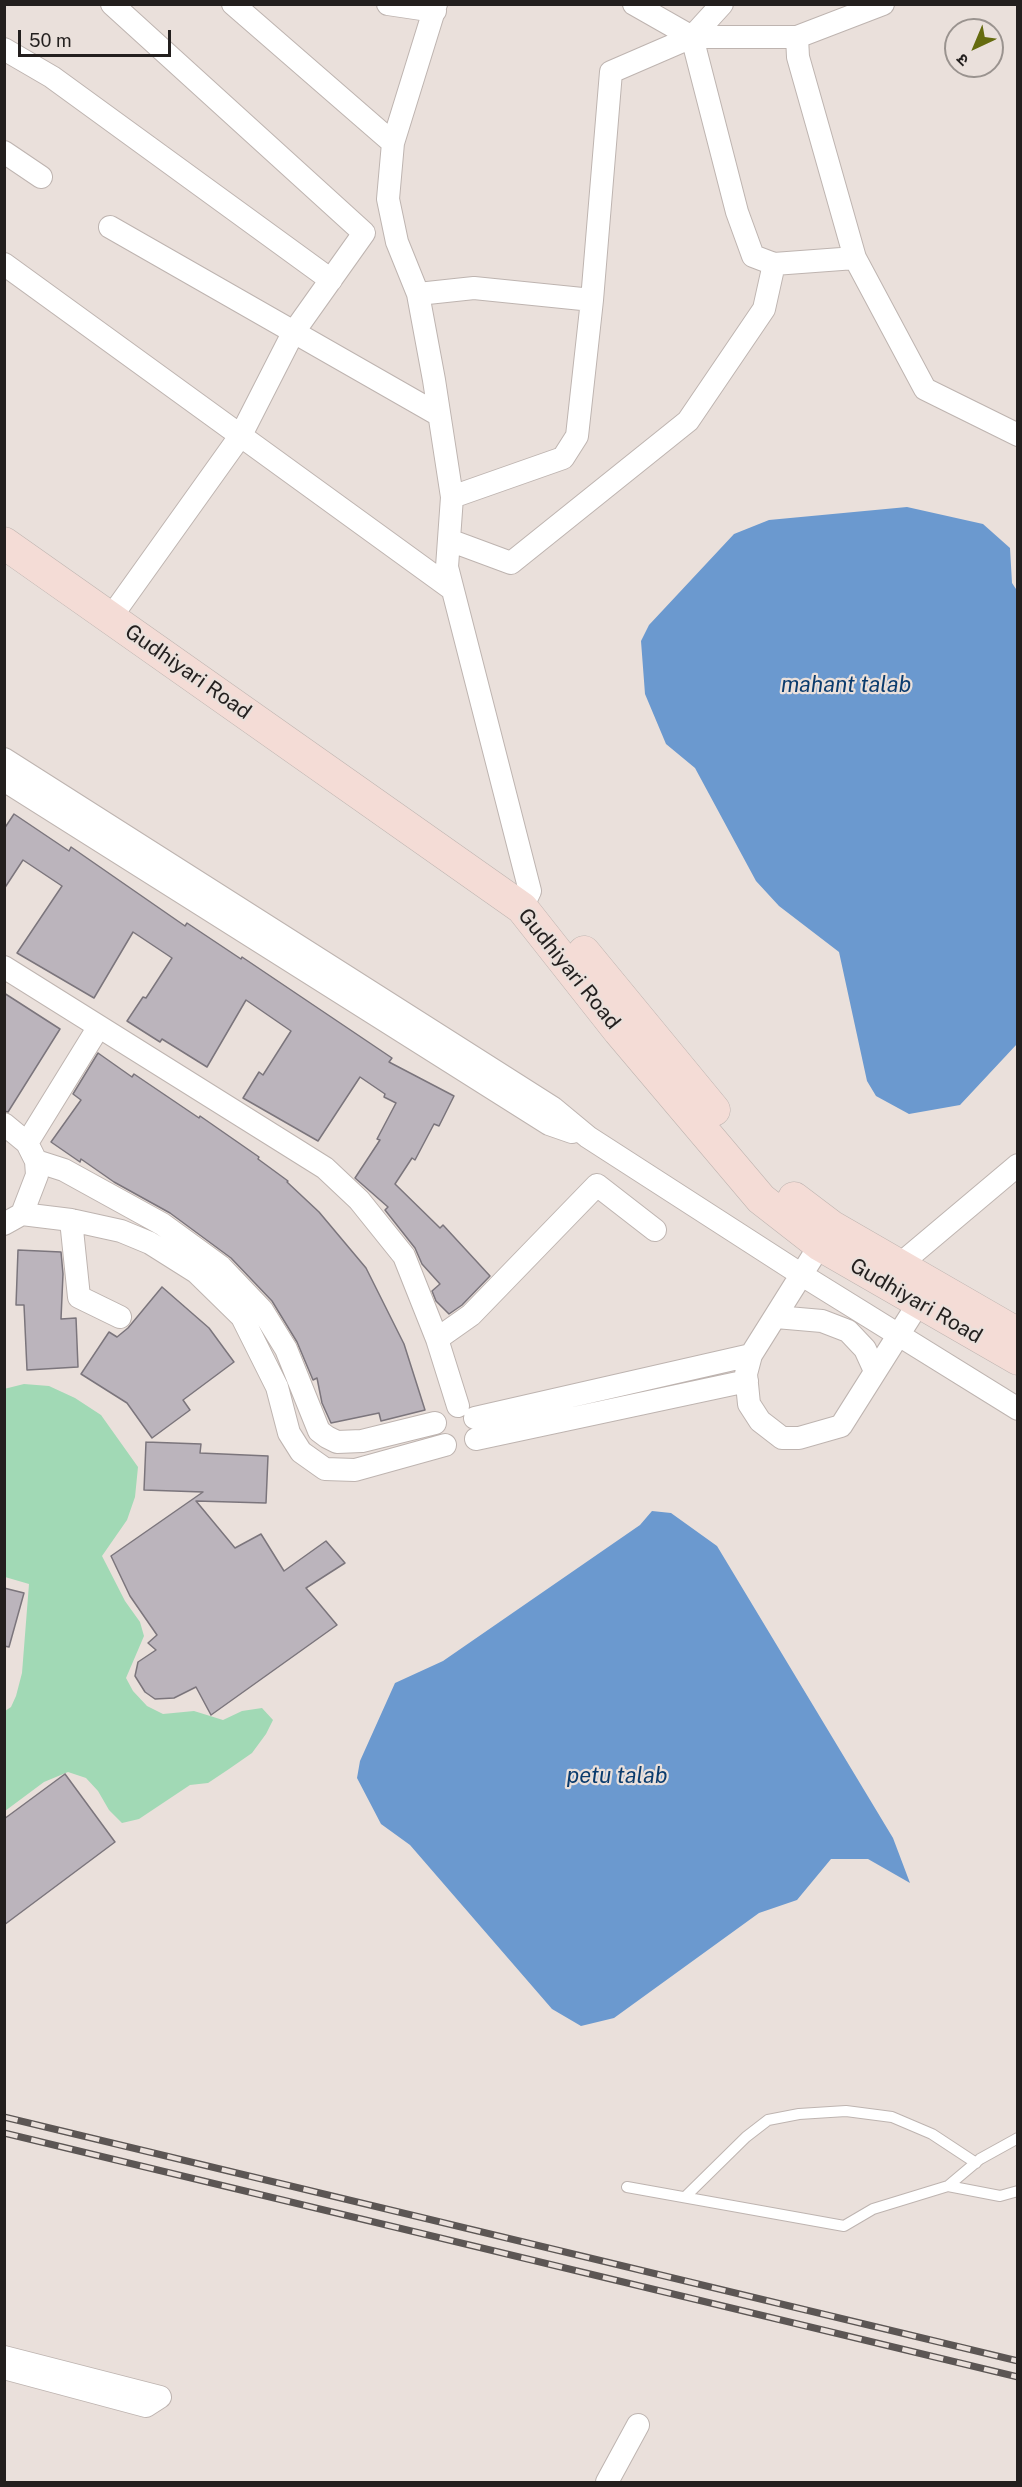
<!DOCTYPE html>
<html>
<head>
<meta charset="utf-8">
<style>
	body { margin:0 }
	#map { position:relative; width:1022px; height:2487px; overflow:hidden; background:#eae0db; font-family:"Public Sans","Noto Sans Devanagari",sans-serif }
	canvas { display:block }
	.frame { position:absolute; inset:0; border:6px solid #231f1e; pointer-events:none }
	.north { position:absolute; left:944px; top:18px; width:60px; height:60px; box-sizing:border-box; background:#eae0db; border:2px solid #9a938f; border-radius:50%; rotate:224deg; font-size:16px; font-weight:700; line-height:24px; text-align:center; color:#231f1e }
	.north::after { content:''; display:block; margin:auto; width:21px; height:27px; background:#656b0f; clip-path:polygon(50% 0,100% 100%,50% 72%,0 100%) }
	.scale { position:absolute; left:18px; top:30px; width:153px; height:27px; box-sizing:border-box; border:3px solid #231f1e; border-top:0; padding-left:8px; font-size:18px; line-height:21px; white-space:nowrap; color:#231f1e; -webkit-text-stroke:4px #eae0db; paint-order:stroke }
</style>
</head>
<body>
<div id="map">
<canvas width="1022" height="2487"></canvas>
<div class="frame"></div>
<div class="north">उ</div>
<div class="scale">50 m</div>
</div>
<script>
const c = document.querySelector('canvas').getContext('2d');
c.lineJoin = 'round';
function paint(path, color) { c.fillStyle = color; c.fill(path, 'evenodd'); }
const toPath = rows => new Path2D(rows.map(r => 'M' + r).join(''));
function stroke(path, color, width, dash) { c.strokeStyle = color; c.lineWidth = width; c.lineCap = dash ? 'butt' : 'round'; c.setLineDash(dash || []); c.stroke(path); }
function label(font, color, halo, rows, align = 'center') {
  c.font = font + ' "Public Sans",sans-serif'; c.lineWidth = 4.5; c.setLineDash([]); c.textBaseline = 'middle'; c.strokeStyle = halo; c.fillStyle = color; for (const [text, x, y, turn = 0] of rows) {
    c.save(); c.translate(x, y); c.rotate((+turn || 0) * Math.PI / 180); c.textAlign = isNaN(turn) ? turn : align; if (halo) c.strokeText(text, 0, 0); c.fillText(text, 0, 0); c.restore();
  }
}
paint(toPath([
	[24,1384,49,1386,75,1398,101,1415,138,1467,135,1497,127,1520,102,1556,125,1601,140,1622,144,1636,126,1678,133,1691,147,1706,163,1714,194,1711,223,1720,242,1711,262,1708,273,1720,266,1734,252,1753,229,1769,208,1783,190,1785,139,1819,122,1823,109,1810,98,1791,86,1778,68,1772,44,1782,5,1811,5,1711,11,1707,16,1696,22,1673,29,1584,5,1577,4,1389]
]), '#a1d9b5');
paint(toPath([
	[907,507,983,524,1010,548,1012,583,1018,592,1017,1044,960,1105,909,1114,876,1096,867,1081,839,952,779,906,756,881,695,768,666,744,645,694,641,641,649,625,734,534,769,520],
	[652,1511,671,1513,717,1546,893,1838,910,1883,868,1859,831,1859,797,1900,759,1913,614,2018,581,2026,552,2009,410,1845,381,1824,357,1778,360,1761,395,1683,443,1661,640,1525]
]), '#6b99cf');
const building = toPath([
	[14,814,69,851,71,847,185,926,187,923,241,959,242,957,392,1058,389,1062,454,1096,439,1126,434,1124,415,1160,412,1158,395,1184,440,1228,443,1225,490,1276,462,1305,449,1314,436,1301,432,1291,440,1284,422,1264,415,1248,385,1210,388,1207,355,1178,380,1140,377,1139,396,1103,384,1097,385,1094,360,1077,318,1141,243,1098,259,1072,263,1075,291,1031,246,1000,207,1067,162,1039,160,1042,127,1021,143,997,146,998,172,958,133,932,94,998,17,953,62,886,23,860,4,889,4,829,14,814],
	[4,993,60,1029,8,1112,4,1111,4,993],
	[98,1053,132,1077,134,1074,199,1118,200,1116,259,1157,258,1159,288,1181,287,1182,319,1212,366,1268,404,1344,425,1410,381,1421,379,1413,331,1423,322,1403,317,1378,313,1380,297,1342,272,1301,231,1258,170,1213,114,1182,81,1159,80,1162,51,1142,81,1100,73,1094,98,1053],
	[18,1250,61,1252,63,1274,61,1319,76,1318,78,1367,27,1370,24,1305,16,1305,18,1250],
	[162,1287,209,1328,234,1362,183,1400,190,1410,152,1438,127,1403,81,1374,109,1332,117,1337,128,1328,162,1287],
	[146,1442,201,1444,200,1453,268,1456,266,1503,196,1501,235,1548,261,1534,284,1571,326,1541,345,1563,306,1588,337,1625,211,1715,196,1687,174,1698,155,1699,145,1692,135,1676,138,1662,156,1650,148,1643,157,1635,130,1596,111,1556,203,1492,144,1490,146,1442],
	[4,1588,24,1593,9,1647,4,1646,4,1588],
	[65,1774,115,1842,4,1925,4,1819,65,1774]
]);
paint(building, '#bbb4bc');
stroke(building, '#7b757c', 1.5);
const lane = toPath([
	[948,2186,1000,2196,1018,2191],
	[627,2187,844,2226,873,2209,948,2186,980,2159,1018,2138],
	[685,2197,746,2137,768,2120,799,2114,846,2111,892,2117,932,2134,976,2163]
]);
const street = toPath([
	[233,4,393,143],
	[388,4,435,11],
	[436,4,393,143,388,199,397,242,418,294,434,380,452,497,447,567,530,891,522,908],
	[634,4,692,37,737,212,753,256,774,264,855,258],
	[692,37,722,4],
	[797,37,798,57,855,258,925,389,1018,435],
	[4,49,52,77,331,280],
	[4,152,41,177],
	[110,227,439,415],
	[4,264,452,589],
	[418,294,474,288,592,300],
	[452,497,563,458,577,436,592,300,611,72,692,37,797,37,883,4],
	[449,540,511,563,688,421,764,309,774,264],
	[111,617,241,435,293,333,364,233,112,4],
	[4,759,553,1108,588,1137,802,1275,1018,1409],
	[4,780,549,1124,572,1132],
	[4,967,325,1168,359,1200,404,1256,437,1339,458,1406],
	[4,1124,27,1143,36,1161,37,1175,22,1214],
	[27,1143,98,1028],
	[36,1161,64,1170,162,1224,221,1267,262,1310,286,1349,319,1431,327,1437,337,1442,362,1441,435,1423],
	[71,1220,79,1297,120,1317],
	[4,1224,22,1214,71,1220,121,1231,150,1243,196,1272,242,1317,277,1387,289,1433,301,1452,325,1469,355,1470,445,1445],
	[820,1245,751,1355,746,1374,749,1404,760,1421,782,1438,799,1438,841,1426,918,1304],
	[898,1266,1018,1165],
	[776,1317,822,1321,848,1331,865,1349,875,1371],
	[437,1339,471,1315,597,1185,655,1230],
	[475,1418,751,1355],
	[476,1439,747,1381],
	[4,2357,160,2397,146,2406,4,2368],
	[607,2482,638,2425]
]);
const secondary = toPath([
	[4,543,522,908,619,1031,761,1199,820,1245,1018,1359],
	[584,952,714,1110],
	[794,1198,831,1226,1018,1334]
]);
stroke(lane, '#beb4b0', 12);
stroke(street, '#beb4b0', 24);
stroke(secondary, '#beb4b0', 33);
stroke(lane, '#fff', 10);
stroke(street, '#fff', 22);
stroke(secondary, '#f4dcd6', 32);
const rail = toPath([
	[4,2117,1018,2361],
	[4,2133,1018,2377]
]);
stroke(rail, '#5c5654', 7);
stroke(rail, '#eae0db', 4.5, [14]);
label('21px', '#231f1e', '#eae0db', [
	["Gudhiyari Road",188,672,35],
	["Gudhiyari Road",569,969,51],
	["Gudhiyari Road",916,1301,30]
]);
label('italic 22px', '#0a3b6d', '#eae0db', [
	["mahant talab",846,685],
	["petu talab",617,1776]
]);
</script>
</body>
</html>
